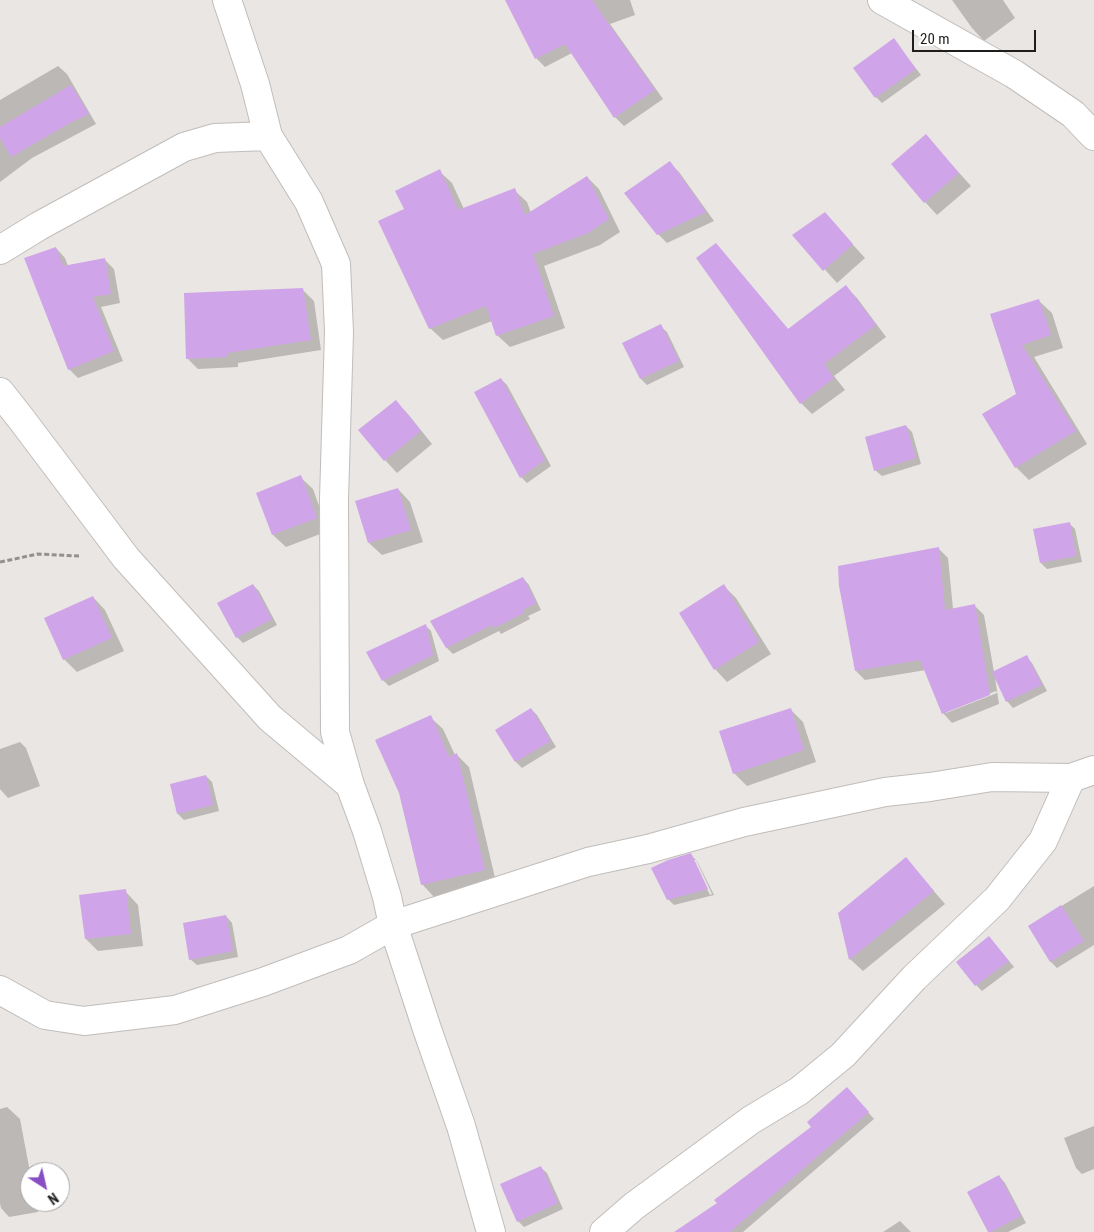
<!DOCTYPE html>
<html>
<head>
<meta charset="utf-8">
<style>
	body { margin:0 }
	#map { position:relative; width:1094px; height:1232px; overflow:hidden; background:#eae6e3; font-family:"Roboto Condensed",sans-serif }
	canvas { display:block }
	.north { position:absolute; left:20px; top:1162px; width:50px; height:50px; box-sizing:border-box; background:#fff; border:1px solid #a5a5a5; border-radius:50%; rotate:145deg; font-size:14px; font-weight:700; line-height:20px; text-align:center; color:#1f1e1d }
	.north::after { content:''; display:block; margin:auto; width:18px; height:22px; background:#884ec4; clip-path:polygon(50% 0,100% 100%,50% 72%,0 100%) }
	.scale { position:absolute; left:912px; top:30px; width:124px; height:22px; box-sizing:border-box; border:2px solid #1f1e1d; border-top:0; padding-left:6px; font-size:15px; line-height:18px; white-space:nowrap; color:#1f1e1d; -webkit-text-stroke:4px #fff; paint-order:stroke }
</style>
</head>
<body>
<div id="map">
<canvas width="1094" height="1232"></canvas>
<div class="north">N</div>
<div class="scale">20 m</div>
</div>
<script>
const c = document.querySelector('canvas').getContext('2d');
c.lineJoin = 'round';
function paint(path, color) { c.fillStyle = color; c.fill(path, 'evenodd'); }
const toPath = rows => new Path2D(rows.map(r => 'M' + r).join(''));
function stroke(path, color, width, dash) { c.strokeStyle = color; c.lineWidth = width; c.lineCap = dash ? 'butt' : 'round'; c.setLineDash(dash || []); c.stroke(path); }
paint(toPath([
	[514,0,630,0,635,15,610,24,663,99,624,126,615,117,572,53,545,67,536,58],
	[952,0,1003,0,1015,18,984,41,972,28],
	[894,40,921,75,882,103,876,97],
	[58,66,67,74,96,124,32,158,0,182,0,100],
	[926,136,971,186,937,215,925,202],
	[670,163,679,172,714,221,667,243,658,234],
	[439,171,452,183,464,209,514,190,527,202,531,213,587,177,599,189,620,232,600,245,544,266,565,328,510,347,497,335,492,321,443,340,430,328,405,210],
	[825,214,865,258,837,283,794,235],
	[715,244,789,330,846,287,857,298,886,337,834,376,845,390,812,414,801,403,697,258],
	[56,248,65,258,68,266,105,260,114,269,120,303,101,307,123,361,78,378,69,369],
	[303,290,314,301,321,350,238,363,238,367,198,369,188,359],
	[1039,301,1052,313,1063,348,1034,357,1087,444,1029,480,1016,467,1017,394,992,315],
	[660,326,667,332,684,367,647,385,641,379,624,343],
	[501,379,507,385,551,466,527,483,521,477],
	[395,401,408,414,432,444,397,473,385,460],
	[906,426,912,432,921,464,882,476,875,470],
	[300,477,313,489,328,531,286,547,273,535,258,494],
	[398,489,410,502,423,542,382,555,369,543],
	[1069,523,1075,529,1082,562,1047,569,1041,563],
	[938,548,948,558,953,609,975,606,984,615,994,672,1026,657,1032,663,1047,691,1013,708,1007,701,995,678,999,704,952,723,943,713,926,670,865,680,856,671],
	[996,691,997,693,946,713,946,711],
	[523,578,529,585,541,610,528,616,530,619,501,634,499,631,453,654,447,648,432,622],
	[253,585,259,591,277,625,243,643,237,637],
	[724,586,736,598,771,654,727,682,715,669],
	[93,597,105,610,124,651,77,672,64,659],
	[425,625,431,631,439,661,389,686,383,680],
	[531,709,537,715,556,747,522,768,516,762,497,730],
	[790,709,803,722,816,762,747,786,734,773],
	[430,717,443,729,455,755,456,754,469,767,496,882,434,897,422,884],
	[20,742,26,748,40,786,8,798,0,789,0,749],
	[206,776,212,782,219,811,184,820,178,814,171,785],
	[691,855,697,861,714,895,674,905,668,899],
	[693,860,696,860,712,894,710,895],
	[906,859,945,904,863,971,850,959,841,921],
	[1094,886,1094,945,1057,968,1051,962,1029,926],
	[126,892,138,905,143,946,98,951,86,939],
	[226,916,232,923,238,957,197,965,190,959],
	[989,937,1014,967,982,991,976,985],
	[853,1095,874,1119,743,1232,676,1232,718,1203],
	[7,1107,20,1119,30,1172,30,1202,36,1202,38,1212,9,1217,1,1208,0,1203,0,1109],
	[1094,1126,1094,1169,1082,1174,1076,1168,1064,1138],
	[540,1167,547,1173,563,1209,524,1227,518,1221],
	[999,1176,1005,1183,1026,1223,1008,1232,989,1232],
	[900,1221,911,1232,883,1232]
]), '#0003');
paint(toPath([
	[505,0,592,0,655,90,614,118,565,44,535,59],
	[894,38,916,69,875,98,853,68],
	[71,85,89,114,70,123,11,157,0,138,0,127],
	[926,134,959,173,924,203,891,164],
	[670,161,706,212,657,235,624,193],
	[440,169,458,210,515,188,525,215,587,176,609,219,588,233,533,254,554,316,496,336,486,306,429,329,378,221,404,209,395,191],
	[825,212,853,244,823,271,792,235],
	[716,243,788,329,846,285,876,325,824,364,834,378,800,404,696,258],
	[56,247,63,266,105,258,111,294,93,297,114,351,68,370,24,258],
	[303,288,311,340,227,353,228,357,186,359,184,293],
	[1039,299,1051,335,1022,345,1076,431,1015,468,982,414,1016,394,990,314],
	[661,324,679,361,640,379,622,343],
	[501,378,545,460,520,478,474,392],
	[396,400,421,431,384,461,358,430],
	[906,425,916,458,874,471,865,437],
	[301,475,317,518,272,535,256,493],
	[398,488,411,530,368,543,355,501],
	[1070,522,1076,556,1040,563,1033,529],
	[939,547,945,610,975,604,990,695,942,714,920,660,855,671,839,586,838,566],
	[523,577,536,603,523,610,524,613,494,628,492,625,446,648,430,621],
	[253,584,272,619,236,638,217,603],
	[724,584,759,642,714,670,679,613],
	[93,596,112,638,63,660,44,618],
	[426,624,433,655,382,681,366,652],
	[1027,655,1042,685,1006,702,992,672],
	[531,708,551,741,515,762,495,730],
	[791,708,804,750,733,774,719,731],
	[431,715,449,757,457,753,485,870,421,885,399,793,375,740],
	[206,775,213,805,177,814,170,784],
	[691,853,708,889,667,900,651,868,668,860],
	[906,857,934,891,849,960,838,913],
	[126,889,131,934,85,939,79,895],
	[1061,905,1084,941,1050,962,1028,926],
	[226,915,233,951,189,960,183,923],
	[989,936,1009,961,975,986,956,962],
	[847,1087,869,1112,730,1232,674,1232,717,1203,714,1200,811,1127,807,1122],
	[541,1166,558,1203,517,1222,500,1184],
	[999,1175,1021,1216,991,1232,988,1232,967,1192]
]), '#d0a4e9');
const street = toPath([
	[227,0,255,84,268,136,309,202,336,264,339,332,334,499,335,732,350,785,367,831,387,897,393,925,427,1029,461,1126,491,1232],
	[882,0,1014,74,1073,114,1094,136],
	[0,250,39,226,184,147,215,138,268,136],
	[0,392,22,420,126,558,270,718,350,785],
	[0,990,45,1015,84,1021,175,1010,263,982,349,950,393,925,588,862,648,849,744,822,885,792,930,787,992,777,1071,778,1094,770],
	[604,1232,634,1206,751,1120,799,1091,843,1055,914,978,997,899,1043,841,1071,778]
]);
stroke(street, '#c0bdba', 30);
stroke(toPath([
	[0,562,38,554,79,556]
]), '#93908e', 3, [5, 2.5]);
stroke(street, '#fff', 28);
</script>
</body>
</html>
